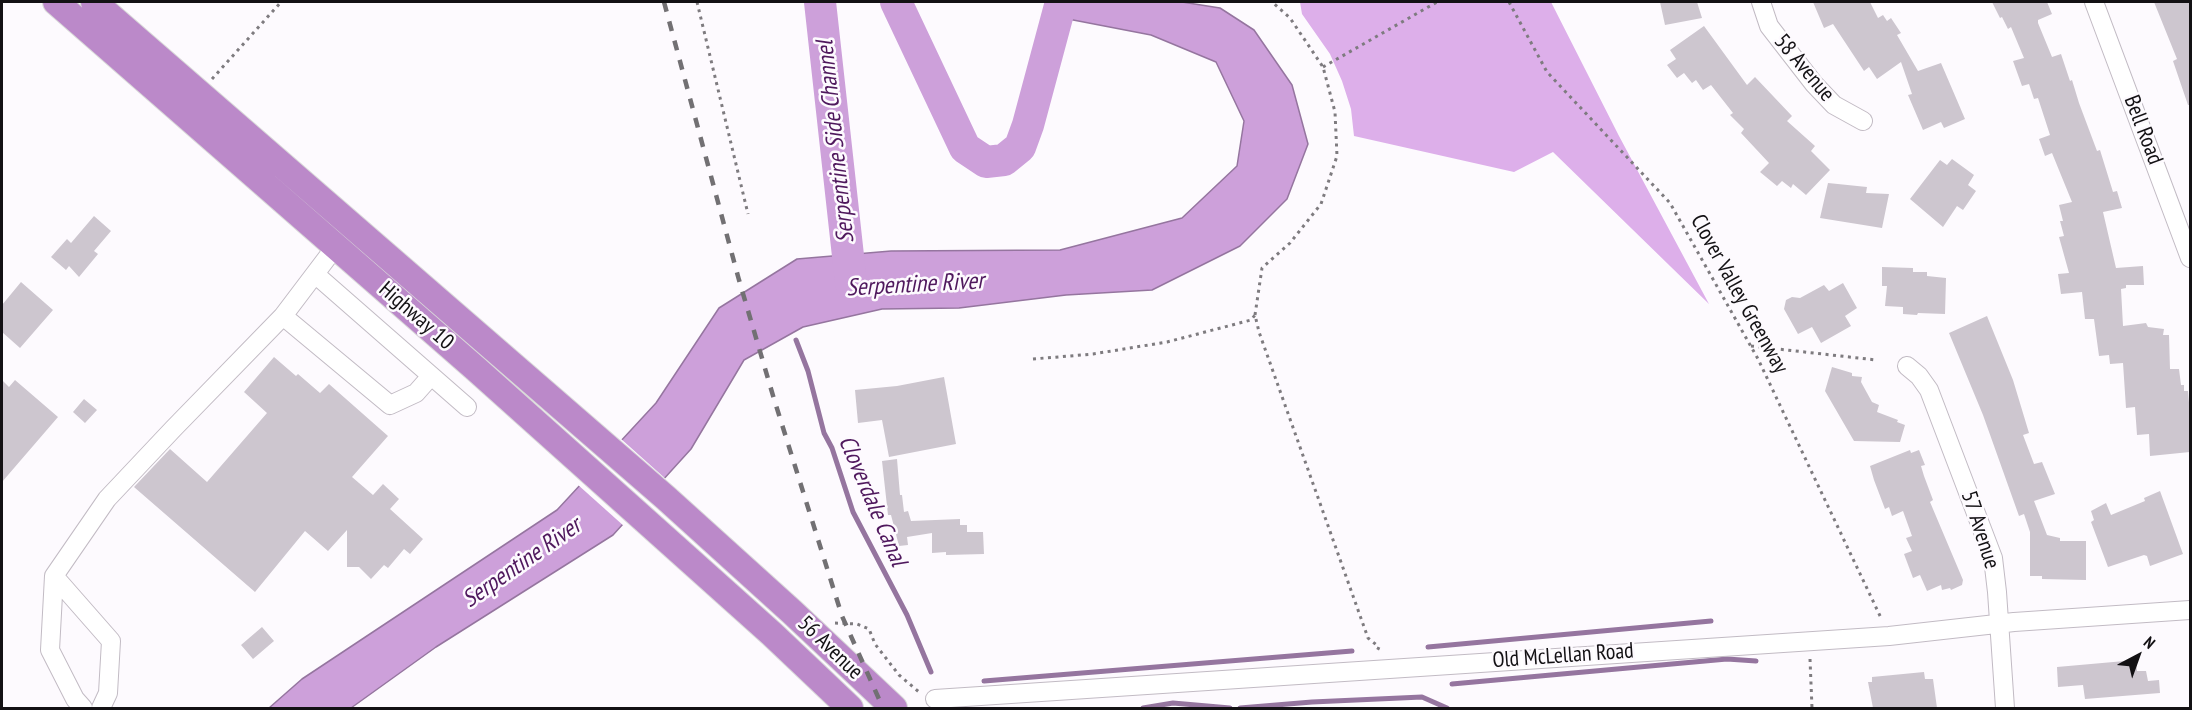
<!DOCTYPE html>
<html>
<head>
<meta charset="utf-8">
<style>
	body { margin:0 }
	#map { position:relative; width:2192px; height:710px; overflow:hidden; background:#fdfafe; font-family:"PT Sans Narrow",sans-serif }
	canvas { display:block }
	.frame { position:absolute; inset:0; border:3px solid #131114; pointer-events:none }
	.north { position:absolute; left:2108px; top:626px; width:60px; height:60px; -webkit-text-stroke:4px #fdfafe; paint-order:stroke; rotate:41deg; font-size:16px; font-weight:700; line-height:24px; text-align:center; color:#131114 }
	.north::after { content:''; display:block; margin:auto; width:21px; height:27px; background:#131114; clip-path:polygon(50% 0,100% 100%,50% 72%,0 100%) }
</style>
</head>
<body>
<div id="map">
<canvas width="2192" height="710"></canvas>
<div class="frame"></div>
<div class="north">N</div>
</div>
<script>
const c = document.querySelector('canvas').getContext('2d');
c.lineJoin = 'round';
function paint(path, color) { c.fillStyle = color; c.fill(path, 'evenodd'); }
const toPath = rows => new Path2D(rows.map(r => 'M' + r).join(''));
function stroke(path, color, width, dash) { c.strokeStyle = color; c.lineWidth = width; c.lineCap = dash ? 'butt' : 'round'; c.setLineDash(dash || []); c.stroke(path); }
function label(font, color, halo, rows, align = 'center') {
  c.font = font + ' "PT Sans Narrow",sans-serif'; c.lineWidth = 5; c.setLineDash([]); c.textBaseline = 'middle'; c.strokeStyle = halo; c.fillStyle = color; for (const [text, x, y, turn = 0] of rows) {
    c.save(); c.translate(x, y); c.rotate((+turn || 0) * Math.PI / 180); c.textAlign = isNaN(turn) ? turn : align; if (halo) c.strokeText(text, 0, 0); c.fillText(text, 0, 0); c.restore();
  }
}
paint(toPath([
	[1300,2,1551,2,1619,136,1709,304,1553,152,1514,172,1354,136,1351,109,1342,81,1330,54,1302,14]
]), '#ddafea');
const water = toPath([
	[1044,2,1182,2,1220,8,1254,30,1292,85,1308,144,1287,199,1240,246,1152,290,1066,295,959,308,882,309,803,327,744,360,691,449,613,535,436,647,351,708,269,708,302,679,557,510,656,403,719,308,797,259,891,251,1060,250,1182,218,1237,166,1244,121,1216,62,1151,35,1068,19,1044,2]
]);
paint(water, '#cda0da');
stroke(water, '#95759f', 1.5);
paint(toPath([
	[620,438,667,480,625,527,577,484]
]), '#fdfafe');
stroke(toPath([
	[796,340,808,371,824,433,832,448,853,512,907,615,931,672],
	[1428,647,1711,621],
	[984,681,1352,651],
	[1452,684,1727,659,1756,661],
	[1143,708,1173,703,1230,708],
	[1240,708,1312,702,1422,697,1447,708]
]), '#95759f', 5);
stroke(toPath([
	[820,2,851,283],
	[896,2,965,148,986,162,1004,160,1020,147,1028,125,1061,2]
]), '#cda0da', 32);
paint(toPath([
	[1660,2,1697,2,1702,18,1665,25],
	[1813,2,1870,2,1878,18,1883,15,1887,21,1891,18,1901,33,1897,35,1918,71,1941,63,1965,119,1944,128,1941,122,1923,130,1908,95,1912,94,1901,62,1877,79,1869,67,1864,71,1833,24,1824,28],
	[1992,2,2047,2,2052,14,2038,20,2038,23,2052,57,2061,54,2070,81,2072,80,2079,103,2097,151,2100,150,2113,192,2117,191,2122,208,2103,212,2116,268,2143,266,2144,285,2126,285,2126,288,2121,289,2123,326,2146,323,2148,327,2164,329,2163,335,2169,335,2170,369,2179,369,2181,385,2184,385,2184,391,2188,391,2190,414,2190,452,2150,456,2149,434,2137,435,2135,407,2126,408,2123,363,2110,364,2109,355,2099,356,2094,319,2085,319,2082,292,2061,294,2058,274,2069,273,2059,237,2064,236,2060,221,2063,221,2059,205,2072,202,2052,153,2045,156,2039,139,2050,135,2038,98,2034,99,2029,84,2022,86,2013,61,2024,58,2011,27,2008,29,2002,17,2000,18],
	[2154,2,2190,2,2190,105,2188,105,2173,61,2177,59],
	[1704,26,1747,85,1755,77,1792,116,1787,121,1815,146,1811,151,1830,170,1806,195,1793,184,1791,188,1782,181,1777,186,1760,172,1769,163,1741,133,1744,129,1730,115,1733,113,1711,85,1703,90,1696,80,1692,83,1684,73,1677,78,1667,65,1676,59,1670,50],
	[1952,159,1974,175,1968,185,1976,191,1963,210,1957,206,1943,227,1910,199,1940,160,1947,165],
	[1828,183,1867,187,1866,193,1889,194,1882,228,1820,218],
	[94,216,111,231,94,251,98,254,79,277,69,266,66,270,51,257,67,239,71,243],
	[1882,267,1913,268,1913,272,1927,272,1927,276,1946,278,1945,314,1918,313,1917,315,1903,314,1903,307,1885,306,1887,286,1882,286],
	[21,282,53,310,20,348,2,332,2,305],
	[1843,283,1857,308,1845,316,1851,326,1821,343,1812,327,1798,334,1784,309,1786,300,1792,297,1800,298,1824,285,1829,291],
	[1987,316,2013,380,2029,433,2023,435,2034,464,2042,462,2055,494,2034,501,2047,535,2060,538,2060,541,2086,541,2086,580,2042,579,2042,576,2030,576,2030,532,2024,514,2019,516,1983,415,1949,333],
	[274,357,296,376,298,374,320,393,329,384,388,436,352,477,373,495,383,484,399,499,390,509,423,539,410,554,404,549,388,568,384,565,371,579,359,567,347,567,347,530,328,551,305,531,255,592,134,487,170,449,207,482,267,413,244,392],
	[1832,367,1852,373,1852,376,1862,377,1861,382,1872,402,1879,405,1877,412,1898,420,1897,422,1905,425,1900,442,1854,441,1825,391],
	[944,377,956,444,889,457,882,420,858,423,855,390,897,386],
	[2,380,9,387,15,380,58,417,2,482],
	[84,399,97,410,85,423,73,412],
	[1910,450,1911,453,1919,450,1925,465,1921,466,1924,476,1933,500,1930,502,1963,580,1962,585,1951,590,1950,588,1942,590,1941,585,1927,591,1920,575,1913,578,1904,554,1912,551,1906,538,1912,536,1903,511,1892,516,1889,507,1885,509,1874,480,1870,466],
	[897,459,900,495,902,495,904,512,908,511,911,521,960,519,960,525,967,525,967,532,983,532,984,554,946,555,946,552,932,553,932,533,907,537,908,545,899,546,891,515,888,515,882,461],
	[2160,491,2183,554,2150,566,2147,556,2144,555,2108,567,2091,522,2094,520,2091,511,2106,503,2111,515,2145,501,2144,498],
	[262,627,274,641,253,659,241,645],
	[2136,660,2137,671,2146,671,2148,681,2159,680,2160,693,2085,699,2083,685,2058,687,2057,667],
	[1924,672,1925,679,1933,679,1937,708,1873,708,1868,682,1872,682,1872,677]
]), '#cdc6cf');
const minor = toPath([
	[1761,2,1769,26,1814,84,1834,105,1863,121],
	[2094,2,2190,258],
	[315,274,467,407],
	[283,316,390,405,416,393,431,376],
	[1907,366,1919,376,1929,390,1993,558,1997,592,2005,708],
	[54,576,111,641,108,693,101,708],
	[935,699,1889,636,2014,622,2190,610],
	[83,708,75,699,50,650,54,576,107,499,173,429,283,316,336,246]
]);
const highway = toPath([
	[56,2,476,369,772,634,850,708],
	[94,2,666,498,792,612,894,708]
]);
stroke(minor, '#c2bbc4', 20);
stroke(highway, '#d9d9d9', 28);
stroke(toPath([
	[697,2,748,214],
	[1509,2,1547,72,1670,203,1758,359,1882,620],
	[1323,67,1437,2],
	[212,79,281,2],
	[1255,315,1262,268,1290,243,1321,204,1337,156,1335,112,1323,67,1290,18,1272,2],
	[1751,346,1876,360],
	[1033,359,1093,354,1167,342,1251,320,1255,315,1259,332,1368,638,1379,647,1376,653],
	[835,623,857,624,869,629,875,644,899,675,919,692],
	[1810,659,1812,708]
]), '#7e7b7f', 3, [3, 4.5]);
stroke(minor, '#fff', 18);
stroke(highway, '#bb89c9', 26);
stroke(toPath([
	[664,2,739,280,774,399,842,616,883,708]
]), '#727073', 4.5, [10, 10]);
label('22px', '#131114', '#fdfafe', [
	["58 Avenue",1804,68,50],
	["Bell Road",2143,130,69],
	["Clover Valley Greenway",1739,294,61],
	["Highway 10",416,316,41],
	["57 Avenue",1980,530,72],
	["56 Avenue",830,648,44],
	["Old McLellan Road",1563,656,-4]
]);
label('italic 24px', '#4f185d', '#fdfafe', [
	["Serpentine Side Channel",836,142,-96],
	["Serpentine River",915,285,-3],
	["Cloverdale Canal",872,501,67],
	["Serpentine River",522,563,-35]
]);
</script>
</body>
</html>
